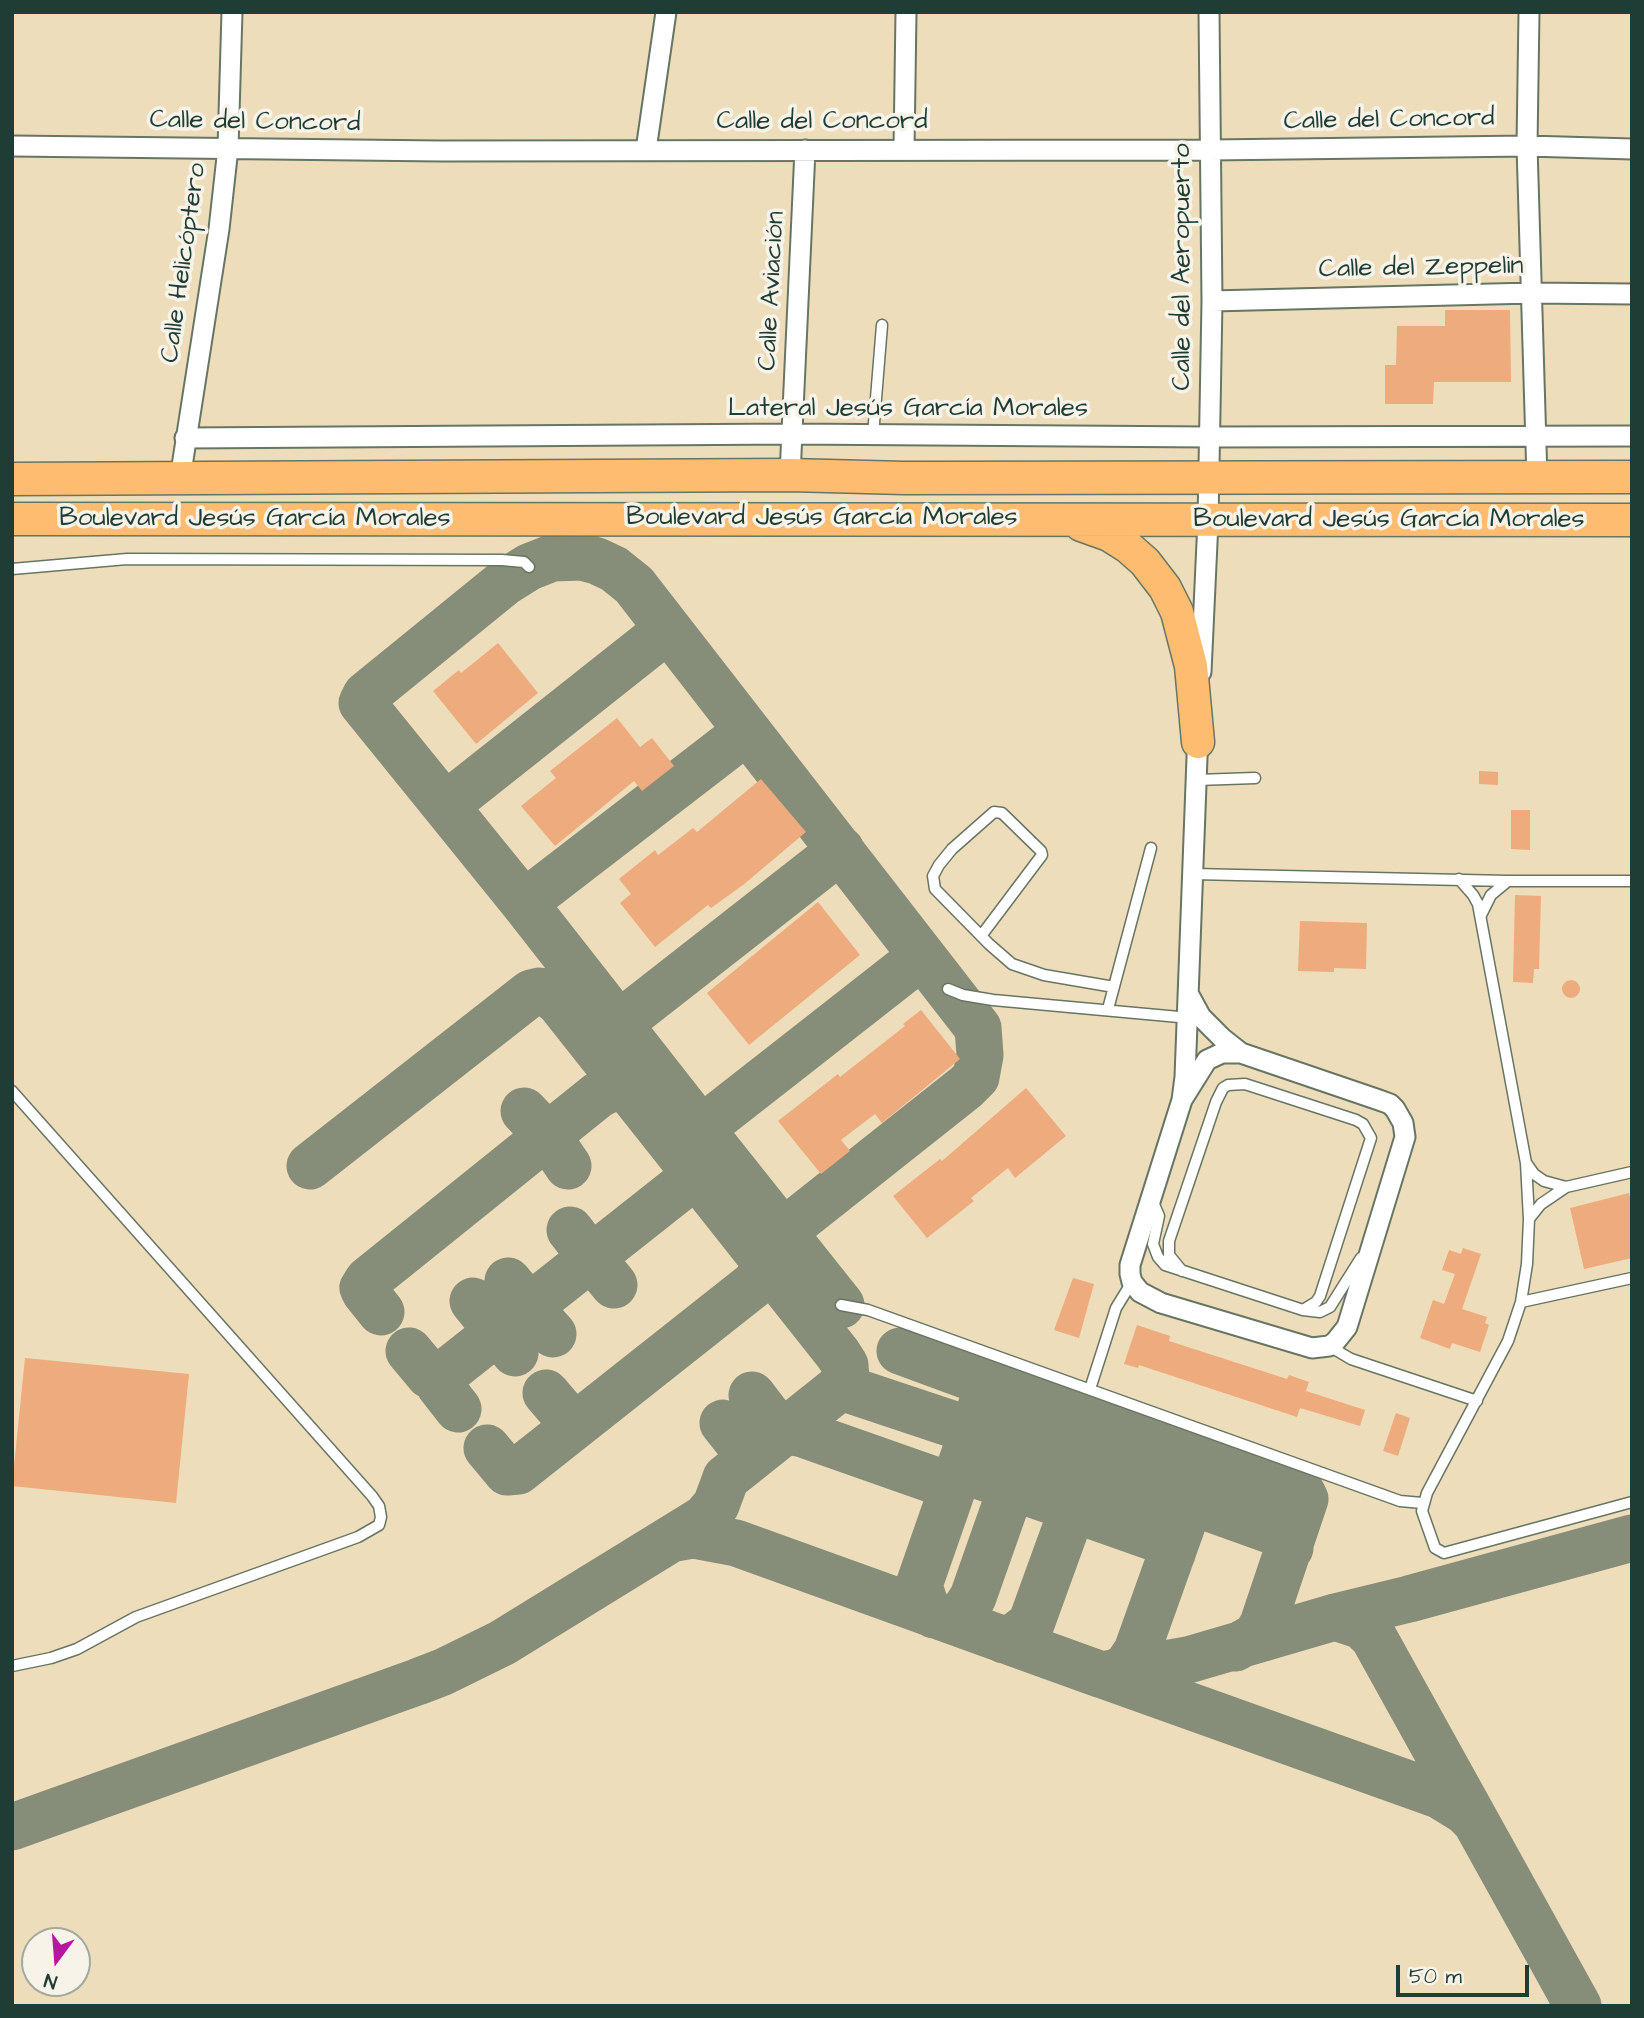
<!DOCTYPE html>
<html>
<head>
<meta charset="utf-8">
<style>
	body { margin:0 }
	#map { position:relative; width:1644px; height:2018px; overflow:hidden; background:#edddbb; font-family:"Architects Daughter",sans-serif }
	canvas { display:block }
	.frame { position:absolute; inset:0; border:14px solid #1f3d34; pointer-events:none }
	.north { position:absolute; left:21px; top:1927px; width:70px; height:70px; box-sizing:border-box; background:#f7f3e8; border:2px solid #a1aaa0; border-radius:50%; rotate:196deg; font-size:19px; font-weight:700; line-height:28px; text-align:center; color:#1f3d34 }
	.north::after { content:''; display:block; margin:auto; width:24px; height:32px; background:#b5179e; clip-path:polygon(50% 0,100% 100%,50% 72%,0 100%) }
	.scale { position:absolute; left:1396px; top:1965px; width:133px; height:32px; box-sizing:border-box; border:4px solid #1f3d34; border-top:0; padding-left:9px; font-size:21px; line-height:24px; white-space:nowrap; color:#1f3d34; -webkit-text-stroke:5px #f7f3e8; paint-order:stroke }
</style>
</head>
<body>
<div id="map">
<canvas width="1644" height="2018"></canvas>
<div class="frame"></div>
<div class="north">N</div>
<div class="scale">50 m</div>
</div>
<script>
const c = document.querySelector('canvas').getContext('2d');
c.lineJoin = 'round';
const toPath = rows => new Path2D(rows.map(r => 'M' + r).join(''));
function stroke(path, color, width, dash) { c.strokeStyle = color; c.lineWidth = width; c.lineCap = dash ? 'butt' : 'round'; c.setLineDash(dash || []); c.stroke(path); }
function paint(path, color) { c.fillStyle = color; c.fill(path, 'evenodd'); }
function label(font, color, halo, rows, align = 'center') {
  c.font = font + ' "Architects Daughter",sans-serif'; c.lineWidth = 7; c.setLineDash([]); c.textBaseline = 'middle'; c.strokeStyle = halo; c.fillStyle = color; for (const [text, x, y, turn = 0] of rows) {
    c.save(); c.translate(x, y); c.rotate((+turn || 0) * Math.PI / 180); c.textAlign = isNaN(turn) ? turn : align; if (halo) c.strokeText(text, 0, 0); c.fillText(text, 0, 0); c.restore();
  }
}
stroke(toPath([
	[446,805,667,630],
	[524,903,746,732],
	[620,1023,841,850],
	[524,1111,543,1131,552,1132,553,1144,568,1166],
	[701,1129,922,956],
	[570,1230,587,1252,585,1262,596,1263,614,1285],
	[783,1232,966,1087,976,1077,980,1055,978,1028,634,585,614,569,597,561,582,557,552,558,529,567,505,582,366,695,362,703,524,903,701,1129,841,1305],
	[508,1281,525,1301,535,1302,533,1312,553,1334],
	[473,1301,493,1326,503,1328,503,1338,515,1353],
	[381,1312,365,1292,363,1288,368,1280,598,1095,613,1087,630,1092],
	[409,1351,429,1375,439,1378],
	[900,1351,984,1382,988,1387,998,1386,1094,1421,1101,1425,1102,1428],
	[841,1387,964,1428,968,1431,970,1438],
	[546,1393,570,1421,581,1421],
	[752,1395,778,1429,777,1437],
	[458,1409,440,1386,439,1378,682,1186,687,1176,686,1163],
	[723,1423,746,1452,746,1462],
	[1102,1428,1118,1428,1194,1455,1200,1459,1204,1465],
	[778,1429,803,1434,948,1485,952,1490],
	[972,1433,982,1429,1082,1464,1085,1468,1085,1475,1093,1469,1102,1470,1183,1499,1188,1509],
	[487,1448,507,1472,518,1471,757,1282,763,1267,761,1257],
	[1204,1465,1212,1463,1302,1493,1305,1499,1263,1624,1256,1636,1235,1648],
	[958,1475,968,1472,1061,1504,1069,1509,1070,1516,1077,1512,1085,1513,1167,1542,1171,1545,1172,1554],
	[1188,1507,1193,1504,1200,1505,1281,1534,1288,1538,1290,1548],
	[671,1539,693,1535,736,1543,1102,1675,1188,1660,1335,1617,1409,1599,1632,1538],
	[934,1615,925,1605,919,1585,988,1387],
	[1335,1617,1362,1626,1374,1638,1578,2006],
	[947,1619,961,1616,973,1597,1004,1509],
	[1004,1640,1014,1637,1031,1624,1102,1428],
	[1114,1674,1127,1666,1137,1651,1182,1525],
	[1106,1676,1439,1795,1465,1811,1475,1821],
	[12,1827,417,1682,443,1672,502,1643,705,1518,716,1505,726,1478,839,1388,846,1379,845,1365,838,1354,559,1002,548,993,539,991,531,993,310,1166]
]), '#868d78', 47);
paint(toPath([
	[1445,310,1510,310,1511,382,1434,382,1433,404,1385,404,1385,365,1396,365,1397,326,1445,326],
	[498,643,538,693,476,744,433,691,459,670,461,673],
	[617,718,640,747,652,738,674,766,642,791,634,781,555,846,521,806,556,778,550,771],
	[1479,771,1498,772,1498,785,1479,784],
	[761,779,806,832,743,885,711,908,708,905,655,947,620,903,631,894,619,879,655,850,658,855,693,828,697,832],
	[1511,810,1530,810,1530,850,1511,849],
	[1515,895,1541,896,1539,969,1534,969,1533,983,1513,982],
	[818,902,860,955,749,1045,707,993],
	[1300,921,1367,923,1366,969,1334,968,1334,972,1298,971],
	'1562 989a9 9 0 1 1 18 0a9 9 0 1 1-18 0Z',
	[921,1010,960,1059,882,1123,875,1114,841,1140,850,1151,821,1174,778,1121,838,1074,840,1077,905,1026,903,1024],
	[1026,1088,1066,1136,1015,1178,1008,1168,971,1198,974,1201,927,1238,893,1196,940,1159,942,1161],
	[1629,1193,1632,1205,1632,1258,1584,1269,1570,1208],
	[1463,1248,1481,1254,1462,1309,1487,1317,1485,1323,1489,1325,1480,1352,1452,1343,1450,1349,1420,1338,1433,1300,1444,1304,1455,1274,1442,1270,1449,1250,1461,1254],
	[1073,1278,1094,1284,1079,1338,1054,1330],
	[1137,1325,1170,1336,1169,1341,1287,1379,1289,1375,1309,1382,1306,1391,1365,1410,1360,1426,1300,1408,1297,1417,1139,1365,1138,1368,1124,1364],
	[25,1358,189,1374,176,1503,12,1486],
	[1396,1413,1410,1418,1398,1456,1383,1451]
]), '#eeab7d');
const service = toPath([
	[873,435,882,325],
	[12,569,127,559,502,560,524,562,529,567],
	[1197,780,1255,778],
	[1193,874,1508,881,1632,881],
	[1459,879,1473,895,1478,904,1526,1163,1529,1219,1527,1264,1521,1302,1508,1341,1427,1493,1422,1511,1435,1548,1444,1553,1632,1502],
	[1481,915,1491,895,1508,881],
	[981,936,1042,855,1041,851,1002,813,994,812,952,849,939,865,933,876,935,889,989,944,1012,964,1044,975,1114,987],
	[948,989,963,995,993,1000,1190,1018],
	[1108,1009,1151,848],
	[12,1091,372,1496,379,1506,381,1517,379,1525,358,1537,136,1617,77,1649,51,1658,12,1666],
	[1527,1164,1534,1174,1544,1181,1566,1187],
	[1153,1202,1159,1216,1153,1244,1158,1257,1165,1265,1303,1310,1320,1312,1330,1307,1361,1258],
	[1529,1219,1541,1204,1566,1187,1632,1172],
	[1182,1271,1169,1255,1169,1241,1216,1102,1223,1088,1228,1085,1245,1084,1356,1120,1363,1124,1371,1138,1320,1296,1316,1302,1303,1310],
	[1521,1302,1632,1278],
	[841,1305,868,1310,1400,1501,1422,1503],
	[1329,1346,1351,1359,1477,1401],
	[1090,1389,1116,1308,1132,1282]
]);
const minor = toPath([
	[1529,12,1527,146,1537,479],
	[12,146,441,151,1211,150,1527,146,1632,149],
	[904,149,906,12],
	[646,150,666,12],
	[1212,301,1532,293,1632,294],
	[185,438,792,434,1209,437,1632,436],
	[790,475,805,150],
	[180,479,219,229,228,148,232,12],
	[1201,672,1208,521,1212,301,1209,12],
	[1189,995,1201,1017,1222,1038,1241,1053],
	[1182,1100,1207,1060,1222,1053,1241,1053,1379,1100,1390,1104,1395,1109,1403,1123,1405,1137,1347,1327,1335,1342,1329,1346,1312,1348,1161,1303,1140,1292,1132,1282,1130,1274,1130,1265,1182,1100,1185,1077,1198,731]
]);
const primary = toPath([
	[12,479,790,475,904,478,1632,477],
	[12,519,1632,520],
	[1081,525,1109,535,1128,547,1145,562,1165,588,1177,612,1191,666,1198,742]
]);
stroke(service, '#677563', 13);
stroke(minor, '#677563', 23);
stroke(primary, '#677563', 35);
stroke(service, '#fff', 10);
stroke(minor, '#fff', 19);
stroke(primary, '#fdbc6f', 32);
label('26px', '#1f3d34', '#f7f3e8', [
	["Calle del Concord",1389,121,-1],
	["Calle del Concord",255,123,1],
	["Calle del Concord",822,123],
	["Calle Helicóptero",185,263,-82],
	["Calle del Aeropuerto",1184,267,-90],
	["Calle del Zeppelin",1421,269,-1],
	["Calle Aviación",773,291,-87],
	["Lateral Jesús García Morales",908,410],
	["Boulevard Jesús García Morales",822,519],
	["Boulevard Jesús García Morales",255,520],
	["Boulevard Jesús García Morales",1389,521]
]);
</script>
</body>
</html>
